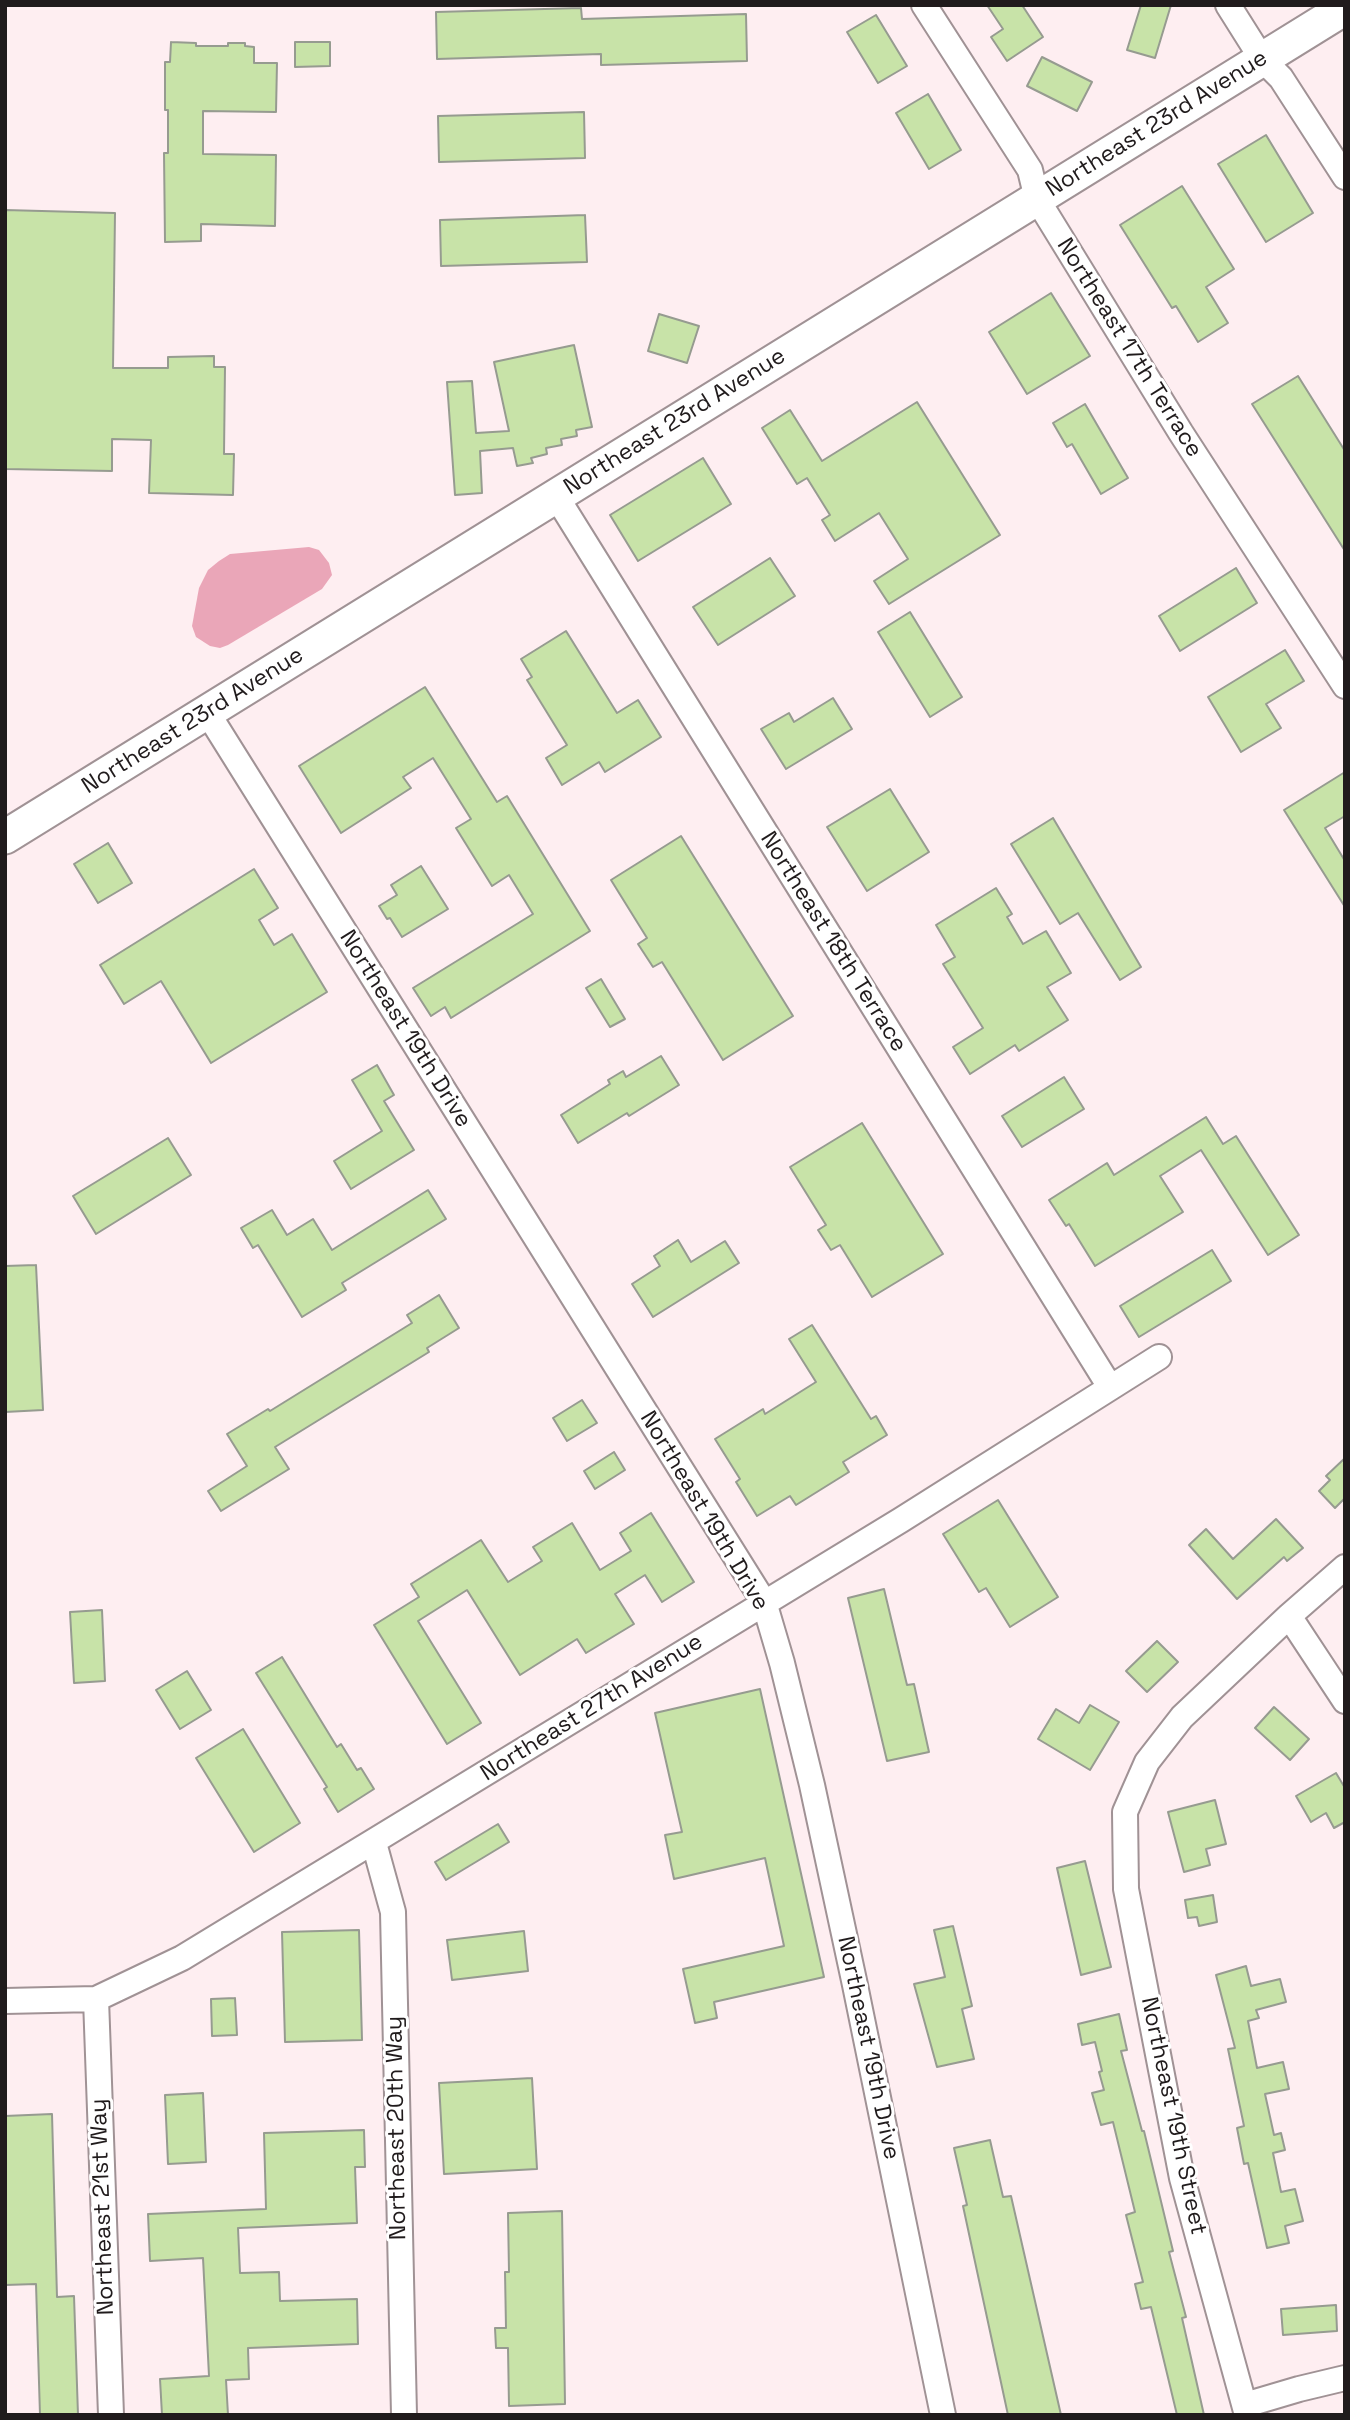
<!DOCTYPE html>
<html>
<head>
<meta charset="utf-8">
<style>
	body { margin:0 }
	#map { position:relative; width:1350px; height:2420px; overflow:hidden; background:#feeef1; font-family:"Space Grotesk",sans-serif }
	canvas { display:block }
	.frame { position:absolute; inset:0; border:7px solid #201b1c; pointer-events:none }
</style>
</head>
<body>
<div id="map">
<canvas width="1350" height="2420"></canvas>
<div class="frame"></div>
</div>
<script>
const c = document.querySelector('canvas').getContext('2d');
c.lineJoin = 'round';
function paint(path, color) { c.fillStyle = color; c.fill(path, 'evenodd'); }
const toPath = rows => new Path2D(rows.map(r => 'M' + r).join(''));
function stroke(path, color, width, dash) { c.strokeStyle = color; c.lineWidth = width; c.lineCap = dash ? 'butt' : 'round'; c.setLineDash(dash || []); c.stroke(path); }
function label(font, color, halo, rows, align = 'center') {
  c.font = font + ' "Space Grotesk",sans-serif'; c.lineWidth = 6; c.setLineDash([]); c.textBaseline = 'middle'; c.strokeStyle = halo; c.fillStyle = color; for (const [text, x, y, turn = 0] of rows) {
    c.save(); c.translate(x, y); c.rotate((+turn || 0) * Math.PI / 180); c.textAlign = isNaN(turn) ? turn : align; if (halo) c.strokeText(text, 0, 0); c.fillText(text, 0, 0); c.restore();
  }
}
paint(toPath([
	[309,547,319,550,329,563,332,575,322,589,228,645,220,648,210,646,196,637,192,626,199,588,208,570,219,561,230,554]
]), '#eaa6b8');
const building = toPath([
	[987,5,1022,5,1043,37,1007,61,991,37,1003,29,987,5],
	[1141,5,1171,5,1155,58,1127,50,1141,5],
	[581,8,582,19,746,14,747,61,601,65,601,54,437,59,436,12,581,8],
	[876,15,907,66,878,83,847,32,876,15],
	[171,42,196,43,196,46,228,46,228,43,245,43,245,46,254,47,254,63,277,63,276,112,203,111,203,154,276,155,275,226,201,224,201,241,165,242,164,153,168,153,168,110,165,110,165,62,170,62,171,42],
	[295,42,330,42,330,66,295,67,295,42],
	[1042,57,1092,82,1077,111,1027,86,1042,57],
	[928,94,961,150,929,169,896,113,928,94],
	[584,112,585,158,439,162,438,116,584,112],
	[1266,135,1313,213,1266,242,1218,164,1266,135],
	[1182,186,1234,269,1206,287,1228,323,1198,342,1176,306,1172,308,1120,225,1182,186],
	[5,210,115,213,113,368,168,368,168,357,214,356,214,367,225,367,224,454,234,454,233,495,149,493,151,440,112,439,112,471,5,469,5,210],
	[585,215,587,262,441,266,440,220,585,215],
	[1051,293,1090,356,1027,394,989,332,1051,293],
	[659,314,699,326,687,363,648,351,659,314],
	[574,345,592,427,576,430,577,436,561,439,562,445,546,448,547,454,531,458,533,463,517,466,513,448,480,451,482,493,455,495,447,382,472,381,476,433,509,431,494,362,574,345],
	[1298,376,1345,451,1345,551,1252,404,1298,376],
	[917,402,1000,535,889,604,874,581,908,559,879,513,835,541,822,520,830,515,807,478,797,484,762,428,790,410,822,461,917,402],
	[1085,404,1128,478,1101,494,1072,444,1067,447,1053,423,1085,404],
	[703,458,731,504,638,561,610,515,703,458],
	[770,558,795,596,718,645,693,607,770,558],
	[1236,568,1257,603,1180,651,1159,616,1236,568],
	[910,612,962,697,930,717,878,632,910,612],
	[566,631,617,713,638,700,661,737,605,772,599,762,562,785,546,758,567,745,527,680,532,677,521,659,566,631],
	[1285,650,1304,681,1266,704,1281,728,1241,752,1208,697,1285,650],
	[425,687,497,802,507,796,590,931,451,1018,445,1007,431,1016,413,988,533,914,509,875,492,886,456,828,471,819,433,758,403,777,411,788,341,833,299,766,425,687],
	[833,698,852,729,786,769,761,729,789,713,794,722,833,698],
	[1345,772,1345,816,1325,828,1345,861,1345,907,1284,810,1345,772],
	[890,789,929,852,867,891,827,827,890,789],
	[1053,818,1141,967,1120,980,1078,913,1060,924,1011,844,1053,818],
	[681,836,793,1016,723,1060,662,962,653,967,638,944,647,938,611,880,681,836],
	[108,843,132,883,98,903,74,864,108,843],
	[421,866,448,909,402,937,390,918,387,919,379,906,397,895,391,885,421,866],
	[254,869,278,908,259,920,274,945,292,934,327,992,211,1063,161,981,124,1004,100,965,254,869],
	[996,888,1012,914,1007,917,1023,944,1046,931,1071,973,1047,987,1068,1020,1019,1051,1015,1045,970,1074,953,1047,983,1028,943,964,955,957,936,925,996,888],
	[601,979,625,1019,610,1027,586,988,601,979],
	[661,1056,679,1085,629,1116,627,1113,578,1143,561,1115,610,1084,608,1080,623,1071,626,1077,661,1056],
	[377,1065,394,1095,384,1101,414,1150,351,1189,334,1161,382,1131,352,1080,377,1065],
	[1064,1077,1084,1109,1022,1147,1002,1116,1064,1077],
	[1206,1117,1223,1144,1236,1136,1299,1235,1268,1255,1201,1150,1160,1176,1183,1212,1095,1266,1069,1224,1066,1226,1049,1200,1107,1163,1114,1175,1206,1117],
	[862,1123,943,1254,872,1297,840,1245,831,1250,818,1230,826,1225,790,1167,862,1123],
	[168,1138,191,1175,96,1234,73,1196,168,1138],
	[428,1190,446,1219,342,1283,346,1290,302,1317,258,1245,253,1248,241,1228,272,1210,287,1235,313,1219,332,1250,428,1190],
	[678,1240,691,1262,725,1241,739,1263,653,1317,632,1284,660,1266,654,1256,678,1240],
	[1212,1250,1231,1281,1139,1337,1120,1306,1212,1250],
	[36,1265,43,1410,5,1412,5,1266,36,1265],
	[439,1295,459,1328,427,1348,429,1352,275,1447,289,1469,221,1511,208,1491,247,1466,227,1434,268,1409,270,1411,412,1323,407,1315,439,1295],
	[812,1325,871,1419,876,1416,887,1435,843,1462,849,1472,796,1505,790,1496,757,1516,736,1482,740,1479,715,1439,763,1409,765,1414,816,1382,789,1339,812,1325],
	[582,1400,597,1423,567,1441,553,1418,582,1400],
	[614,1452,625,1470,595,1489,584,1471,614,1452],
	[1345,1458,1345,1498,1335,1508,1319,1491,1330,1480,1326,1476,1345,1458],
	[998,1500,1058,1597,1010,1627,986,1588,979,1592,943,1534,998,1500],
	[651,1513,694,1582,662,1602,645,1575,615,1594,634,1624,586,1653,577,1639,520,1675,467,1590,418,1621,481,1723,447,1744,374,1625,419,1597,411,1584,481,1540,508,1582,542,1561,533,1547,572,1523,600,1570,631,1551,620,1533,651,1513],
	[1276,1519,1303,1548,1287,1561,1284,1557,1237,1599,1189,1545,1206,1529,1233,1559,1276,1519],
	[884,1589,907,1685,914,1684,929,1752,887,1761,848,1598,884,1589],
	[102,1610,105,1681,74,1683,70,1612,102,1610],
	[1157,1641,1178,1662,1147,1692,1126,1671,1157,1641],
	[282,1657,337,1747,341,1744,357,1770,361,1768,374,1789,338,1812,324,1789,327,1787,256,1673,282,1657],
	[187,1671,211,1710,180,1729,156,1690,187,1671],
	[760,1689,824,1977,714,2002,717,2018,695,2023,683,1969,784,1946,765,1858,674,1879,665,1835,682,1832,655,1713,760,1689],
	[1090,1705,1119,1722,1090,1770,1038,1739,1056,1709,1079,1723,1090,1705],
	[1274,1707,1309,1739,1290,1760,1255,1728,1274,1707],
	[243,1729,300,1823,254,1852,196,1758,243,1729],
	[1336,1773,1345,1788,1345,1822,1334,1828,1326,1813,1311,1822,1296,1796,1336,1773],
	[1215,1800,1226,1844,1206,1849,1210,1865,1184,1872,1168,1812,1215,1800],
	[498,1824,509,1842,446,1880,435,1862,498,1824],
	[1085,1861,1111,1967,1081,1975,1057,1868,1085,1861],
	[1213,1895,1217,1922,1199,1926,1197,1917,1188,1918,1185,1900,1213,1895],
	[953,1926,972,2006,962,2009,974,2059,937,2067,914,1984,945,1977,934,1930,953,1926],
	[359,1930,362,2040,285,2042,282,1932,359,1930],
	[524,1931,528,1971,452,1980,447,1940,524,1931],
	[1246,1966,1251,1986,1280,1979,1286,2002,1256,2010,1259,2018,1248,2021,1257,2068,1283,2062,1289,2089,1265,2094,1274,2135,1281,2133,1285,2150,1273,2153,1281,2192,1295,2189,1303,2221,1285,2226,1289,2243,1267,2248,1248,2163,1244,2164,1237,2128,1244,2126,1228,2049,1235,2048,1216,1975,1246,1966],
	[235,1998,237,2035,212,2036,211,1999,235,1998],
	[1119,2014,1127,2050,1121,2051,1142,2131,1144,2131,1173,2251,1169,2252,1186,2317,1182,2318,1204,2415,1177,2415,1151,2307,1141,2309,1135,2284,1143,2282,1126,2215,1135,2212,1113,2122,1101,2125,1092,2093,1104,2090,1099,2072,1102,2071,1095,2042,1082,2045,1078,2024,1119,2014],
	[532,2078,537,2169,444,2174,439,2083,532,2078],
	[203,2093,206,2162,168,2164,165,2095,203,2093],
	[52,2114,57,2297,74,2296,78,2415,40,2415,36,2284,5,2285,5,2116,52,2114],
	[364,2130,365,2167,355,2167,357,2223,238,2228,240,2273,279,2272,280,2301,357,2299,358,2344,248,2348,249,2379,226,2380,228,2415,162,2415,160,2379,209,2376,203,2258,150,2261,148,2214,266,2209,264,2133,364,2130],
	[990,2140,1003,2197,1011,2196,1061,2415,1008,2415,963,2206,967,2205,954,2148,990,2140],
	[562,2211,565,2404,509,2406,508,2348,496,2348,495,2328,506,2328,505,2272,509,2272,508,2213,562,2211],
	[1336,2305,1337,2331,1283,2335,1281,2309,1336,2305]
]);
paint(building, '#c8e3a8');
stroke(building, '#969b90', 2);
const minor = toPath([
	[924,5,1030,170,1037,199,1181,433,1345,686],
	[1228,5,1262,59,1281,78,1345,177],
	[556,496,1110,1387],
	[207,712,764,1602,782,1663,812,1785,855,1985,943,2415],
	[1289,1616,1345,1701],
	[374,1843,393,1912,404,2415],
	[96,1999,111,2415],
	[5,2001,96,1999,182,1958,901,1520,1159,1357],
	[1245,2405,1299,2389,1345,2378],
	[1247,2415,1182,2178,1126,1889,1125,1812,1147,1762,1182,1717,1289,1616,1345,1567]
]);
const secondary = toPath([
	[5,837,1345,8]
]);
stroke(minor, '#a09295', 28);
stroke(secondary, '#a09295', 37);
stroke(minor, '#fff', 24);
stroke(secondary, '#fff', 33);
label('23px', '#201b1c', '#fff', [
	["Northeast 23rd Avenue",1157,124,-32],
	["Northeast 17th Terrace",1129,348,58],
	["Northeast 23rd Avenue",675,422,-32],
	["Northeast 23rd Avenue",193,721,-32],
	["Northeast 18th Terrace",833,942,58],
	["Northeast 19th Drive",405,1029,58],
	["Northeast 19th Drive",704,1511,59],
	["Northeast 27th Avenue",592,1708,-32],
	["Northeast 19th Drive",868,2048,78],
	["Northeast 19th Street",1173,2116,78],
	["Northeast 20th Way",397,2128,-91],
	["Northeast 21st Way",103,2207,-92]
]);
</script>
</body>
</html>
